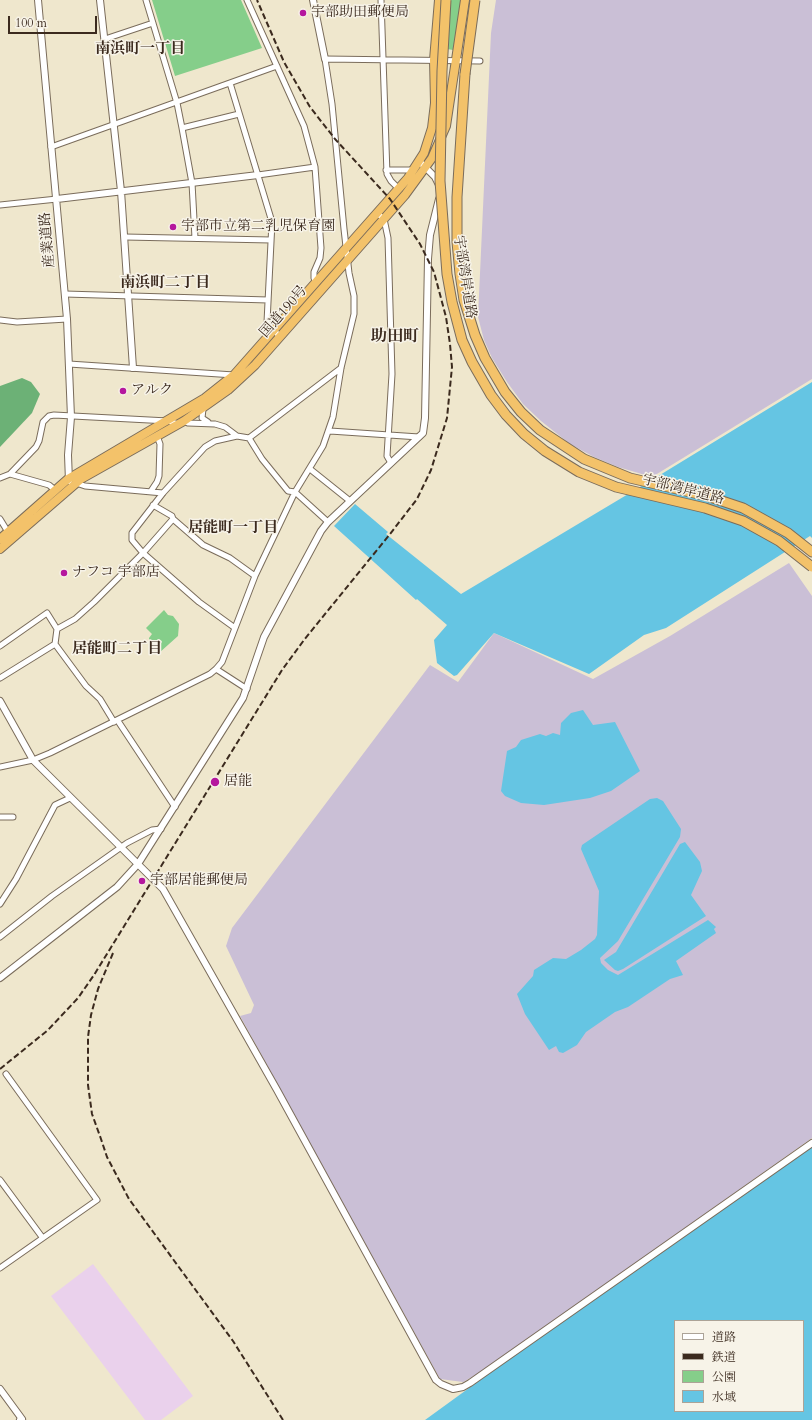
<!DOCTYPE html>
<html>
<head>
<meta charset="utf-8">
<style>
	body { margin:0 }
	#map { position:relative; width:812px; height:1420px; overflow:hidden; background:#efe7cd; font-family:Cardo,"Noto Serif JP",serif }
	canvas { display:block }
	.legend { position:absolute; left:674px; top:1320px; width:130px; height:92px; box-sizing:border-box; background:#f7f3e8; border:1px solid #aca397; margin:0; padding:5px 7px; list-style:none; font-size:12px; color:#3b2a1e }
	.legend li { display:flex; align-items:center; gap:8px; height:20px }
	.legend b { width:20px; border:1px solid #aca397 }
	.scale { position:absolute; left:8px; top:16px; width:89px; height:18px; box-sizing:border-box; border:2px solid #3b2a1e; border-top:0; padding-left:5px; font-size:12px; line-height:14px; white-space:nowrap; color:#3b2a1e; -webkit-text-stroke:3px #f7f3e8; paint-order:stroke }
</style>
</head>
<body>
<div id="map">
<canvas width="812" height="1420"></canvas>
<ul class="legend">
<li><b style="height:5px;background:#fff"></b>道路</li>
<li><b style="height:5px;background:#3b2a1e"></b>鉄道</li>
<li><b style="height:11px;background:#85ce8a"></b>公園</li>
<li><b style="height:11px;background:#65c5e3"></b>水域</li>
</ul>
<div class="scale">100 m</div>
</div>
<script>
const c = document.querySelector('canvas').getContext('2d');
c.lineJoin = 'round';
function paint(path, color) { c.fillStyle = color; c.fill(path, 'evenodd'); }
const toPath = rows => new Path2D(rows.map(r => 'M' + r).join(''));
function stroke(path, color, width, dash) { c.strokeStyle = color; c.lineWidth = width; c.lineCap = dash ? 'butt' : 'round'; c.setLineDash(dash || []); c.stroke(path); }
function label(font, color, halo, rows, align = 'center') {
  c.font = font + ' Cardo,"Noto Serif JP",serif'; c.lineWidth = 3; c.setLineDash([]); c.textBaseline = 'middle'; c.strokeStyle = halo; c.fillStyle = color; for (const [text, x, y, turn = 0] of rows) {
    c.save(); c.translate(x, y); c.rotate((+turn || 0) * Math.PI / 180); c.textAlign = isNaN(turn) ? turn : align; if (halo) c.strokeText(text, 0, 0); c.fillText(text, 0, 0); c.restore();
  }
}
paint(toPath([
	[93,1264,193,1396,161,1420,145,1420,51,1296]
]), '#ead1ec');
paint(toPath([
	[496,0,812,0,812,379,652,477,618,467,594,457,570,444,541,421,523,404,507,382,492,358,484,340,478,317,491,33],
	[789,563,812,596,812,1138,483,1371,463,1382,440,1379,240,1016,251,1013,254,1005,226,946,232,928,430,665,458,682,494,633,593,679,670,636]
]), '#cabfd6');
paint(toPath([
	[152,0,241,0,262,48,175,76],
	[449,0,461,0,453,50,447,49],
	[164,610,168,615,173,616,179,624,178,636,159,653,149,641,149,638,152,634,146,628]
]), '#85ce8a');
paint(toPath([
	[22,378,31,382,40,394,32,413,0,447,0,386]
]), '#6cb176');
paint(toPath([
	[812,382,812,538,810,536,666,628,644,635,589,674,494,633,457,675,454,676,437,663,434,640,447,625,417,599,416,600,334,526,355,504,388,532,386,534,461,594,655,478],
	[583,710,593,725,615,722,640,771,611,791,590,798,544,805,521,803,505,796,501,791,507,751,516,747,521,740,540,734,546,736,553,733,560,735,561,723,571,713],
	[657,798,663,801,681,829,680,837,618,941,600,958,601,963,608,970,618,975,708,920,716,927,714,929,716,933,676,961,683,975,670,979,628,1007,615,1012,586,1032,577,1045,563,1053,559,1052,556,1046,549,1050,525,1014,517,994,533,976,534,970,553,958,566,959,581,950,595,939,597,935,599,891,581,849,582,845,650,799],
	[685,842,700,862,702,871,691,895,706,916,623,969,618,971,615,970,604,960,616,952,680,844],
	[812,1139,812,1420,425,1420],
	[675,1321,803,1321,803,1411,675,1411]
]), '#65c5e3');
const minor = toPath([
	[146,0,177,103,182,128,192,183,195,238],
	[247,0,304,126,315,167,321,248,320,258,314,272,314,278,316,283],
	[381,0,387,174,391,181,399,189],
	[105,39,153,23],
	[230,83,272,222,267,322,280,337],
	[182,128,239,114],
	[51,147,277,66],
	[386,170,414,170],
	[258,175,315,167],
	[0,205,57,199],
	[378,214,384,219,388,238,392,374,387,456,391,463],
	[125,237,271,240],
	[65,294,268,300],
	[0,320,17,322,67,319],
	[69,364,234,375],
	[203,409,202,418,208,422],
	[184,421,188,423,215,424,225,427,237,436],
	[330,431,419,437],
	[249,438,262,459,288,491,295,492,328,522],
	[310,469,350,501],
	[10,474,49,485,55,490],
	[0,478,10,474,36,447,39,441,43,422,49,416,54,415,168,421,178,424],
	[76,483,85,486,163,493],
	[151,491,157,482,159,476,160,444,157,436],
	[153,505,172,516,173,519,203,545,230,558,255,576],
	[0,519,8,532],
	[235,628,199,602,143,553,132,540,132,533,163,493,205,447,215,441,237,436,249,438,341,368],
	[57,629,75,619,94,602,143,553,173,519],
	[0,646,47,613,57,629,55,644,86,686,100,699,114,722],
	[216,669,247,689],
	[0,678,55,644],
	[118,721,175,807],
	[0,767,33,760,50,753,210,674,216,669,222,662,255,576,295,492,323,446,333,417,341,368,354,314,354,296,349,273,344,229,332,104,325,59,480,61],
	[0,817,13,817],
	[0,904,16,879,55,805,70,798],
	[0,937,52,896,127,843,152,830,161,829],
	[0,1180,42,1237],
	[0,1268,97,1200,6,1074]
]);
const tertiary = toPath([
	[38,0,67,319,71,417,68,455,69,481],
	[100,0,121,191,133,368],
	[313,0,325,59],
	[422,164,435,177,439,185],
	[57,199,258,175],
	[0,701,33,760,163,889,277,1090,436,1380,441,1384,453,1389,463,1387,470,1383,812,1143],
	[0,978,117,887,138,864,243,698,264,637,321,531,328,522,423,433,425,418,428,259,430,235,439,199],
	[0,1389,22,1419,20,1420]
]);
const trunk = toPath([
	[0,539,68,479,205,398,234,375,408,178,424,153,432,128,435,103,434,60,439,0],
	[0,549,81,479,184,421,228,390,255,365,405,195,432,158,446,126,465,0]
]);
const motorway = toPath([
	[465,74,457,197,457,242,460,274,464,300,475,335,485,358,505,392,521,412,540,430,584,459,630,478,707,496,743,508,788,533,812,552]
]);
stroke(minor, '#7a6c5b', 7);
stroke(tertiary, '#7a6c5b', 8);
stroke(trunk, '#7a6c5b', 10);
stroke(motorway, '#7a6c5b', 11);
stroke(minor, '#fff', 5);
stroke(tertiary, '#fff', 6);
stroke(trunk, '#f3c26a', 8);
stroke(motorway, '#f3c26a', 9);
stroke(toPath([
	[113,953,98,989,91,1015,88,1037,88,1085,92,1114,101,1139,107,1157,129,1199,233,1341,283,1420],
	[0,1069,48,1030,78,998,94,975,282,670,304,640,390,534,417,499,431,470,447,418,452,367,450,344,446,317,434,272,420,244,390,199,335,139,310,107,284,62,257,0]
]), '#3b2a1e', 2, [6, 3]);
const motorwayBridge = toPath([
	[446,0,442,71,440,181,447,274,452,302,462,340,472,362,491,395,506,415,524,434,545,451,579,472,616,487,705,508,743,521,779,541,812,567],
	[465,74,475,0]
]);
stroke(motorwayBridge, '#7a6c5b', 11, []);
stroke(motorwayBridge, '#f3c26a', 9);
for (const [x, y, r, color] of [
	[303,13,4,"#b5179e"],
	[173,227,4,"#b5179e"],
	[123,391,4,"#b5179e"],
	[64,573,4,"#b5179e"],
	[215,782,5,"#b5179e"],
	[142,881,4,"#b5179e"]
]) { const dot = new Path2D(); dot.arc(x, y, r, 0, 2 * Math.PI); c.fillStyle = color; c.fill(dot); stroke(dot, '#f7f3e8', 1.5); }
label('14px', '#3b2a1e', '#f7f3e8', [
	["宇部助田郵便局",311,13],
	["宇部市立第二乳児保育園",181,227],
	["アルク",131,391],
	["ナフコ 宇部店",72,573],
	["居能",224,782],
	["宇部居能郵便局",150,881]
], 'left');
label('14px', '#3b2a1e', '#f7f3e8', [
	["産業道路",48,240,-95],
	["宇部湾岸道路",464,277,81],
	["国道190号",284,312,-49],
	["宇部湾岸道路",683,490,14]
]);
label('bold 15px', '#3b2a1e', '#f7f3e8', [
	["南浜町一丁目",140,50],
	["南浜町二丁目",165,284],
	["居能町一丁目",233,529],
	["居能町二丁目",117,650]
]);
label('bold 16px', '#3b2a1e', '#f7f3e8', [
	["助田町",395,337]
]);
</script>
</body>
</html>
